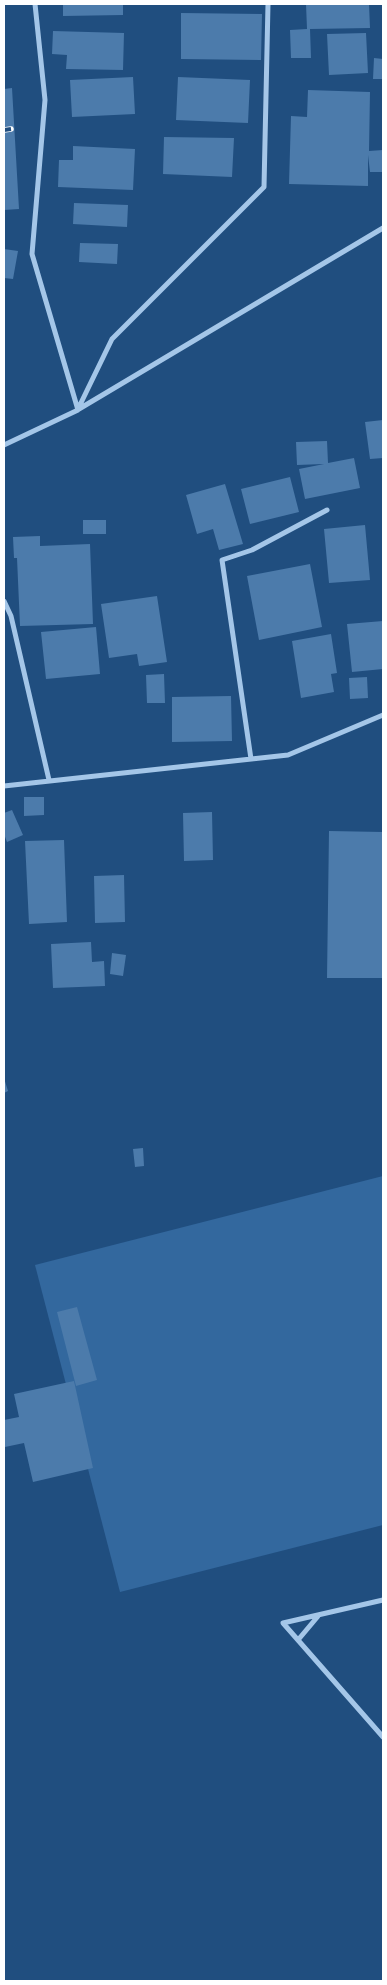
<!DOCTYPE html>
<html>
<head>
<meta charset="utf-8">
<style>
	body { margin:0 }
	#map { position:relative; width:387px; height:1985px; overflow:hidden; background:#204e7f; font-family:"Work Sans",sans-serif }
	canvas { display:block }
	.frame { position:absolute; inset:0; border:5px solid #fff; pointer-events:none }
</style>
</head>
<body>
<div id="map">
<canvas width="387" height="1985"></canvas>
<div class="frame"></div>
</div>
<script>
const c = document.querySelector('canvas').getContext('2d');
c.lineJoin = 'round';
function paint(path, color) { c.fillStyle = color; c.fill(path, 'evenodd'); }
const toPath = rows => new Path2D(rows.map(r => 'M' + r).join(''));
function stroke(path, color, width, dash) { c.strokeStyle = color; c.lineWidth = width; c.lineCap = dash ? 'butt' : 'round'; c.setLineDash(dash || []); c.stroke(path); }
paint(toPath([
	[383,1176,383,1525,120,1592,35,1265]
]), '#33689e');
paint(toPath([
	[63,4,123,4,123,15,63,16],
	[306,4,369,4,370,28,310,29,311,58,291,58,290,30,307,29],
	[181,13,262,14,261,60,181,59],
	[53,31,124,33,123,70,66,69,67,55,52,54],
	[366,33,368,73,329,75,327,34],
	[374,58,383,59,383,79,373,79],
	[133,77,135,114,72,117,70,80],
	[178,77,250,80,248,123,176,120],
	[12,88,19,209,4,210,4,89],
	[308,90,370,92,369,151,383,150,383,172,370,172,368,155,368,186,289,184,291,116,307,117],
	[164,137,234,138,232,177,163,174],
	[73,146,135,149,133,190,58,187,59,160,73,160],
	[74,203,128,205,127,227,73,224],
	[80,243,118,244,117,264,79,262],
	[4,249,18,251,13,279,4,278],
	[383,420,383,458,370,459,365,422],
	[327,441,328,463,354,458,360,488,305,499,299,469,324,464,297,465,296,442],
	[290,477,299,512,250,524,241,489],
	[225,484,243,544,219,550,213,529,197,534,186,495],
	[83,520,106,520,106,534,83,534],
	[365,525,370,580,329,583,324,529],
	[40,536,40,546,90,544,93,624,20,626,17,558,14,558,13,537],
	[310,564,322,627,259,640,247,576],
	[157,596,167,662,139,666,137,654,109,658,101,604],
	[383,621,383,669,352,672,347,624],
	[96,627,100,674,46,679,41,632],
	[331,634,337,673,331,674,334,692,301,698,292,641],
	[164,674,165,703,147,703,146,675],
	[367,677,368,698,350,699,349,678],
	[231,696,232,741,172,742,172,697],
	[24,797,44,797,44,815,24,816],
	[12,810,23,835,7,842,4,834,4,813],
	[212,812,213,860,184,861,183,813],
	[329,831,383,832,383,978,327,978],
	[64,840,67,922,29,924,25,841],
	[124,875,125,922,95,923,94,876],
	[91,942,92,962,104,961,105,986,53,988,51,944],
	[112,953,126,955,123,976,110,974],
	[4,1078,8,1091,4,1093],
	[143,1148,144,1166,135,1167,133,1149],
	[77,1307,97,1380,76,1386,57,1312],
	[74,1381,93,1468,33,1482,24,1443,5,1447,4,1440,4,1420,19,1417,14,1394]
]), '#4c7bab');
stroke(toPath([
	[78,409,112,339,264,187,268,4],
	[79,409,383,228],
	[4,445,78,410,32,254,45,100,35,4],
	[4,601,11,616,49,780],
	[251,759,222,560,252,550,327,510],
	[4,786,288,755,383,715],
	[383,1600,283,1623,383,1737],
	[298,1640,319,1615]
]), '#a4c6e8', 5);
const rail = toPath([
	[4,130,11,129]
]);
stroke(rail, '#fff', 5.5);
stroke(rail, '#204e7f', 4, [11]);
</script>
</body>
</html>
